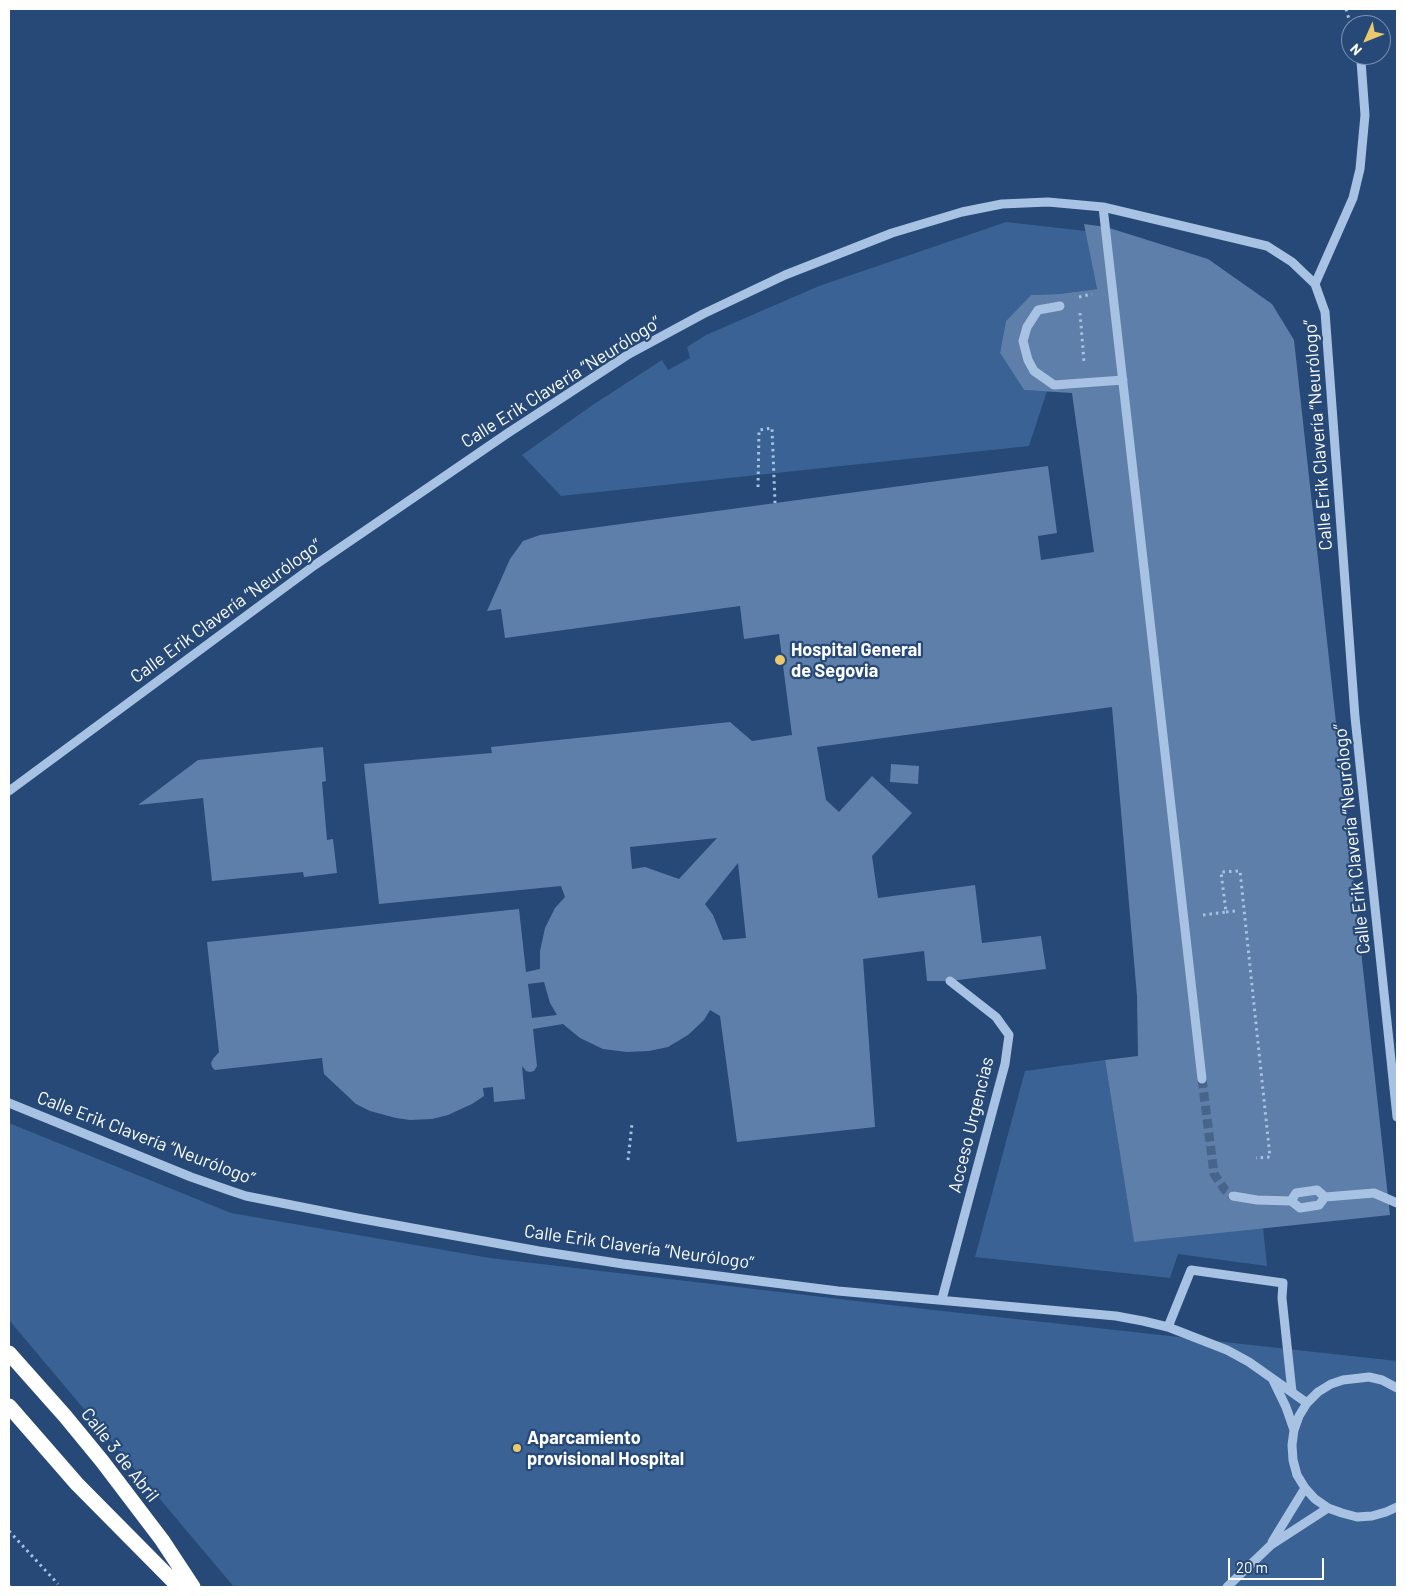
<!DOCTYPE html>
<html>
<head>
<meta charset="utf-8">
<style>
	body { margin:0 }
	#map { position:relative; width:1406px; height:1596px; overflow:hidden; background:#264977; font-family:Barlow,sans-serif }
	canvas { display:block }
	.frame { position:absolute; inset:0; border:10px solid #fff; pointer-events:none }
	.north { position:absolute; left:1341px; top:15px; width:50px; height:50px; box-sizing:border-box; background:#264977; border:1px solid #7d92ad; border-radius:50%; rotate:226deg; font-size:14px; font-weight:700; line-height:20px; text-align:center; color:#fff }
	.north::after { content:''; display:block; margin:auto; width:18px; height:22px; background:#ebc76d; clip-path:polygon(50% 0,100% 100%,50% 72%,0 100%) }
	.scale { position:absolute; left:1228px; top:1558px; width:96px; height:22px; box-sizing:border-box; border:2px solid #fff; border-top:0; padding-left:6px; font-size:15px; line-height:18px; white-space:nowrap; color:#fff; -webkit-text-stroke:4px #264977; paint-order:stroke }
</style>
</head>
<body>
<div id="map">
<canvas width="1406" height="1596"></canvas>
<div class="frame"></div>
<div class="north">N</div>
<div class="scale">20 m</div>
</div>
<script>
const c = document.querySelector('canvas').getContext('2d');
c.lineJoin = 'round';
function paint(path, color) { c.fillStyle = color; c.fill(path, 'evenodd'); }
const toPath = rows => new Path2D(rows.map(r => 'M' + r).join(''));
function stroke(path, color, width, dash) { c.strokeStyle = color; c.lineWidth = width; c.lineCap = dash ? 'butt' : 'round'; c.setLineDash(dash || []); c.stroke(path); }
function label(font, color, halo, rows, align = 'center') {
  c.font = font + ' Barlow,sans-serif'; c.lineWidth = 4.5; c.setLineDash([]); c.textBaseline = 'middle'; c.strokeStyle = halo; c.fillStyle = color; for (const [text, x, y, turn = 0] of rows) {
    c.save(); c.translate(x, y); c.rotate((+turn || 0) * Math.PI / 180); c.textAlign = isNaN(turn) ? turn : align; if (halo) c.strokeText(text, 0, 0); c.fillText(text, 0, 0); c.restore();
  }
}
paint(toPath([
	[1006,222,1086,231,1097,289,1059,294,1031,295,1006,321,1000,353,1024,390,1047,391,1029,446,561,496,522,455,594,404,662,360,668,370,690,358,687,347,706,335,819,286],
	[1105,1060,1134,1241,1263,1227,1267,1266,1178,1254,1170,1278,975,1257,1025,1071],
	[9,1123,231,1213,490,1258,925,1309,1397,1361,1397,1587,234,1587,9,1320]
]), '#3a6294');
paint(toPath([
	[1084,224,1106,227,1208,259,1272,304,1294,340,1390,1215,1134,1242,1105,1060,1138,1056,1137,996,1112,707,817,747,826,800,839,812,872,776,912,813,872,856,878,898,975,885,982,943,1041,936,1046,969,950,981,927,981,924,951,863,959,875,1127,737,1142,720,1016,710,1010,704,1020,688,1035,668,1047,649,1051,627,1052,603,1049,580,1038,563,1024,533,1029,537,1066,534,1071,530,1072,526,1071,522,1066,525,1099,494,1102,493,1087,483,1088,484,1096,472,1104,448,1115,432,1119,410,1120,396,1118,370,1111,356,1104,324,1074,322,1058,215,1070,212,1067,211,1063,213,1059,219,1052,207,942,519,909,526,972,540,969,540,951,545,928,555,908,565,897,561,886,379,904,364,764,492,753,491,747,730,722,752,741,792,735,779,634,744,639,740,606,505,638,501,609,487,611,510,559,523,541,540,535,1048,466,1057,533,1038,536,1041,560,1094,552,1072,393,1024,390,1000,353,1006,321,1031,295,1059,294,1097,289],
	[717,838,679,879,645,867,632,869,630,847],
	[738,863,746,938,723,940,713,915,705,904],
	[544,982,550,1003,557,1015,532,1018,528,984],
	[323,747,326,781,322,782,327,840,333,839,337,873,304,877,303,872,212,881,203,798,138,805,198,760],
	[891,764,919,766,918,784,890,782]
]), '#5e7fa9');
stroke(toPath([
	[1202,1079,1214,1174,1225,1190,1233,1196]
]), '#47648b', 9, [9, 4.5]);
stroke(toPath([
	[1346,9,1351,26],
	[1079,297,1092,294],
	[1080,313,1084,362],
	[758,487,759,430,772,428,775,503],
	[1226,912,1235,911],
	[1203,915,1226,912,1221,872,1240,871,1270,1157,1256,1158],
	[628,1160,632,1124],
	[9,1531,58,1584],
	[9,1586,10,1587]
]), '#a7c2e2', 3, [2.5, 4]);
stroke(toPath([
	[1103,207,1202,1079],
	[1315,284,1353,198,1360,169,1365,115,1361,61],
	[1060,306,1038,310,1027,327,1023,341,1028,360,1034,371,1054,385,1123,380],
	[9,791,315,565,508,433,629,354,703,314,785,275,892,233,962,212,1002,204,1048,202,1103,207,1267,246,1292,262,1315,284,1325,312,1355,717,1397,1117],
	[9,1103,191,1177,231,1191,246,1196,357,1218,539,1251,623,1264,838,1291,1116,1316,1143,1321,1168,1327,1227,1350,1249,1362,1307,1403],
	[1233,1196,1257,1200,1291,1201,1300,1208,1319,1205,1325,1197,1374,1193,1397,1203],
	[1291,1201,1296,1193,1317,1190,1325,1197],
	[942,1299,1005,1064,1009,1035,996,1017,950,981],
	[1168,1327,1191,1270,1283,1283,1282,1298,1292,1392],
	[1272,1378,1286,1407,1294,1430],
	[1397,1388,1382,1380,1369,1377,1343,1380,1331,1384,1318,1392,1307,1403,1299,1416,1294,1430,1292,1445,1293,1460,1297,1475,1305,1488,1315,1499,1328,1508,1342,1513,1357,1517,1372,1516,1386,1512,1397,1507],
	[1272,1542,1305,1488],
	[1227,1587,1271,1545,1328,1508]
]), '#a7c2e2', 9);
stroke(toPath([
	[9,1353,65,1416,102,1461,162,1540,193,1587],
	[9,1406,77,1484,179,1587]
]), '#fff', 15);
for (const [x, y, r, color] of [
	[780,660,6,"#ebc76d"],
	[517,1448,5,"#ebc76d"]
]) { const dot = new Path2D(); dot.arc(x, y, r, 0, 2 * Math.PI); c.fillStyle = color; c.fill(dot); stroke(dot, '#264977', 2); }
label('18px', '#fff', '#264977', [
	["Calle Erik Clavería “Neurólogo”",561,382,-32],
	["Calle Erik Clavería “Neurólogo”",1318,435,-94],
	["Calle Erik Clavería “Neurólogo”",226,611,-36],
	["Calle Erik Clavería “Neurólogo”",1352,839,-96],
	["Acceso Urgencias",971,1125,-76],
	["Calle Erik Clavería “Neurólogo”",146,1138,21],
	["Calle Erik Clavería “Neurólogo”",639,1247,8],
	["Calle 3 de Abril",120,1455,52]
]);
label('bold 18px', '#fff', '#264977', [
	["Hospital General",791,650],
	["de Segovia",791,671],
	["Aparcamiento",527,1438],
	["provisional Hospital",527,1459]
], 'left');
</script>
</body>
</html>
